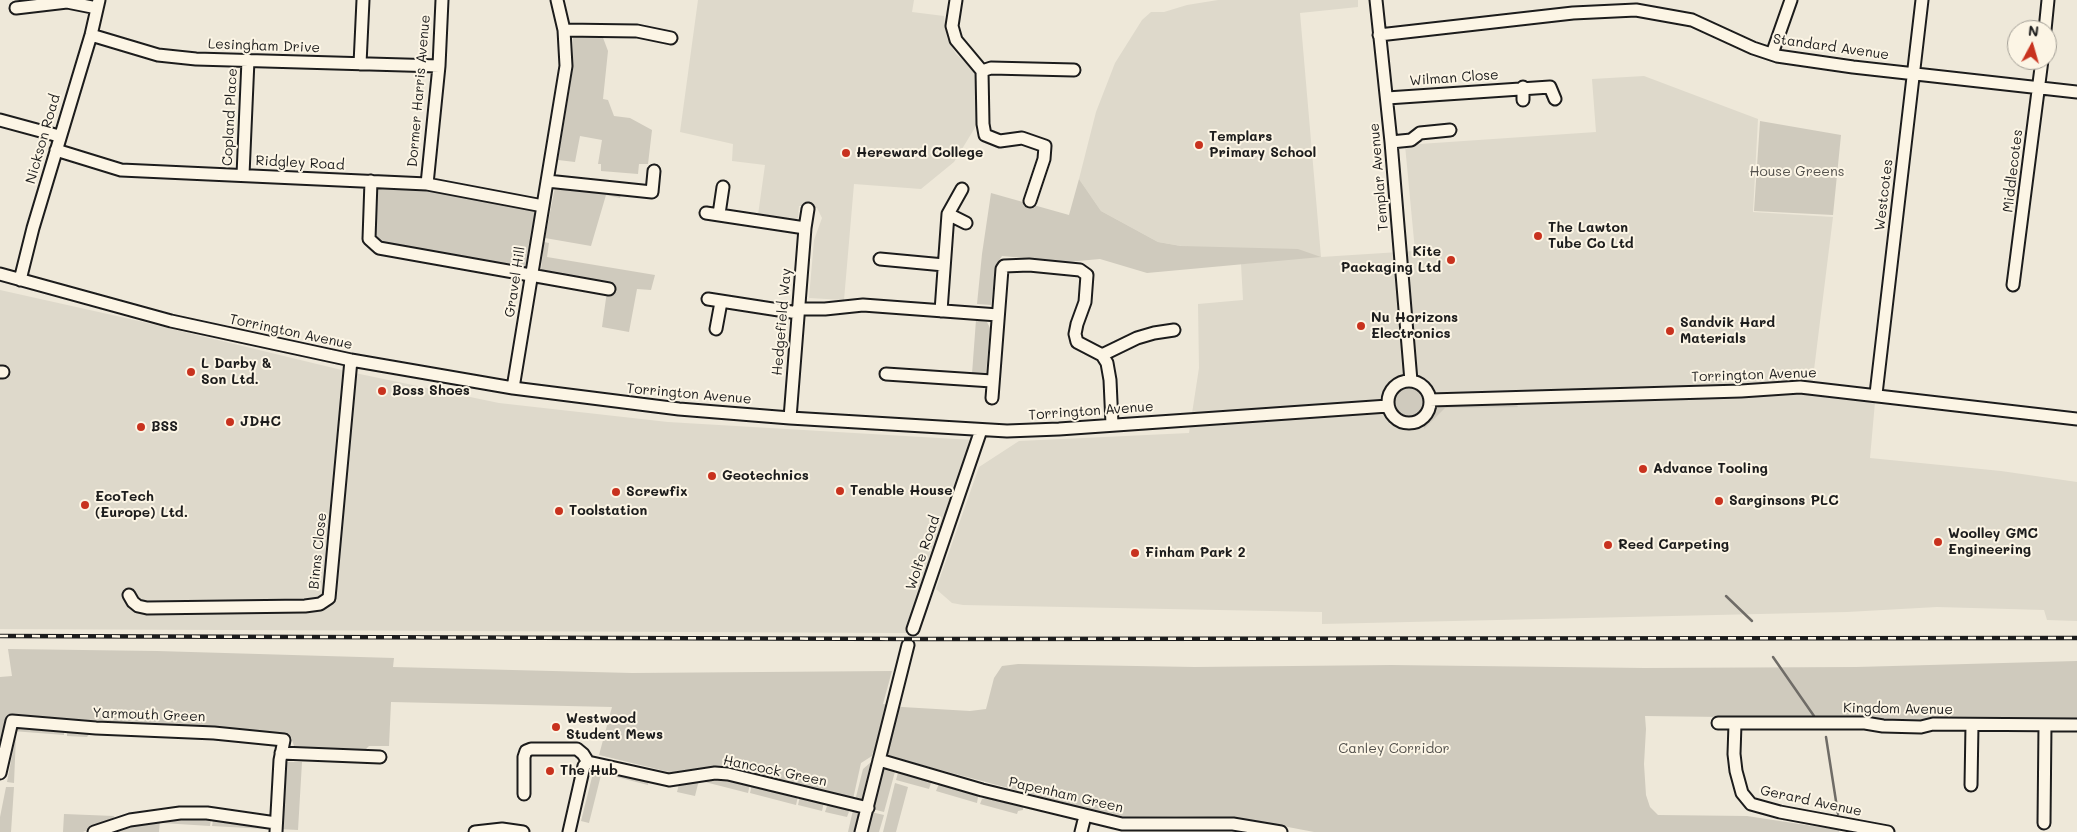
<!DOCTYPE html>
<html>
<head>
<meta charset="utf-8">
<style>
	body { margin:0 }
	#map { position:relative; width:2077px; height:832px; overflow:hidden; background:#eee8d9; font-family:Mali,sans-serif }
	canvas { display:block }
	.north { position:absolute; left:2007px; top:20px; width:50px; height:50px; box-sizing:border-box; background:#fcf5e5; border:1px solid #a29e95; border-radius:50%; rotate:6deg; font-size:14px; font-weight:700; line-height:20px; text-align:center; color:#1c1c1c }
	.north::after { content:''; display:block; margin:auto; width:18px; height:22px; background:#c8321e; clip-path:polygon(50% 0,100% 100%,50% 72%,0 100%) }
</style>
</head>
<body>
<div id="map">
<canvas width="2077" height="832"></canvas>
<div class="north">N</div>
</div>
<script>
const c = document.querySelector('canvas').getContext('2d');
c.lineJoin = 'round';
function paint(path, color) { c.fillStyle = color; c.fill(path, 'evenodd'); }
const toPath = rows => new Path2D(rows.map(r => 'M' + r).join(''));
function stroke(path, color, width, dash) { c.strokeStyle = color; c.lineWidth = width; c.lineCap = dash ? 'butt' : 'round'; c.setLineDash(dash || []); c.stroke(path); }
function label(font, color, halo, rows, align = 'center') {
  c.font = font + ' Mali,sans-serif'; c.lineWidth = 4; c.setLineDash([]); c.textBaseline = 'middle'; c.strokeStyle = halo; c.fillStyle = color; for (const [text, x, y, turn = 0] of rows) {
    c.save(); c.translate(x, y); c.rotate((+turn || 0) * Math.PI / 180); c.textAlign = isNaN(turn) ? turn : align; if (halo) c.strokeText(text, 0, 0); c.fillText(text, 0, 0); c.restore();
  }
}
paint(toPath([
	[698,0,914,0,912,12,944,16,947,38,956,54,976,72,976,126,954,162,921,189,854,184,844,300,809,298,814,240,822,218,817,208,799,206,798,218,793,221,758,215,765,165,732,161,733,144,680,132],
	[1218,0,1358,0,1358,7,1300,13,1321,257,1415,251,1405,145,1596,132,1592,79,1644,76,1758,119,1753,212,1833,217,1811,394,1875,402,1870,458,2001,471,2077,482,2077,621,2047,620,2044,610,1937,607,1847,612,1322,624,1322,612,963,605,952,603,936,589,979,467,1019,441,1189,433,1199,368,1198,304,1243,300,1241,264,1270,261,1158,242,1101,211,1079,179,1096,112,1115,63,1142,20,1151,12,1164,12,1187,5],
	[0,290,139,321,350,372,499,403,668,422,973,440,907,633,0,629]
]), '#ded9cb');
paint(toPath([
	[587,34,602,35,608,51,603,99,608,100,614,116,630,118,652,130,648,164,639,164,638,174,601,171,601,164,598,164,602,140,580,136,575,162,558,160,573,68,573,38],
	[1760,121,1841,135,1833,215,1754,211],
	[1079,179,1101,211,1158,242,1181,246,1298,249,1321,257,1147,273,1100,259,1067,262,1002,256,996,265,991,305,977,304,982,254,991,193,1069,215],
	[375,186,418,187,534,210,536,212,526,272,418,248,414,250,382,245,373,236],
	[555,187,622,191,620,198,606,195,591,246,545,238],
	[544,242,549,243,547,257,655,275,651,290,637,289,629,332,602,327,608,284,541,270],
	[976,320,987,322,990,328,986,374,972,374],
	'1394 402a16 16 0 1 1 32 0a16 16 0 1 1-32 0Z',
	[1513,402,1516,403,1518,407,1445,408,1424,429,1424,426,1435,411,1440,405,1446,403],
	[8,649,157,651,394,658,393,667,632,673,892,671,883,704,902,707,970,711,986,709,994,678,1002,666,1018,664,1195,667,1391,665,1645,668,1856,667,2077,661,2077,719,1931,720,1920,722,1884,722,1875,719,1645,716,1646,729,1644,764,1646,795,1650,807,1658,815,1747,816,1839,830,1839,832,1314,832,1241,818,1176,816,1117,817,873,752,872,756,861,763,853,799,723,767,673,773,599,755,612,707,391,702,389,746,369,746,365,750,352,752,295,749,291,737,287,734,278,735,11,714,6,719,0,743,0,677,12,676],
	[17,725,64,728,64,735,12,731],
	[67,729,87,731,90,733,87,737,67,736],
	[16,735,14,783,7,782],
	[284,762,302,762,298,830,280,829],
	[874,762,865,795,860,801,855,801,863,769,870,763],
	[595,767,649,780,648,785,593,771],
	[888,767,896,768,884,812,872,809,881,772],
	[899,769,932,780,929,789,896,780],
	[593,773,601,775,589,823,581,821],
	[721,778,750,784,748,793,701,781],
	[699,780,695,796,677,792,679,784],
	[940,781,975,791,978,797,977,803,936,791],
	[895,783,908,787,896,832,883,832],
	[752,784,798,796,796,805,750,793],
	[6,787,14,787,11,832,0,832,0,817],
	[800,796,824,802,822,811,798,805],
	[990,797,1023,804,1023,810,1018,811,1017,814,980,804,982,799],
	[828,803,850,809,847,817,825,812],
	[853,810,858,812,860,817,856,832,848,832],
	[871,812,884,815,879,832,866,832],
	[64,814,114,816,113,820,83,832,63,832],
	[184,818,211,820,210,826,162,823,162,820],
	[160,820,159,832,109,832,139,824],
	[213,820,266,828,266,829,212,826]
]), '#cfcabd');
stroke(toPath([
	[1726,596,1752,621],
	[1773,657,1814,716],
	[1826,737,1838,814]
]), '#6f6c67', 2.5);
const minor = toPath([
	[956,0,952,26,956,40,982,71,983,124,985,135,1000,141,1022,138,1045,146,1044,159,1030,201],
	[1376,0,1391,142,1411,381],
	[16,8,67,2,97,8],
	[564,30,637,31,671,38],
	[2045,30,2048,0],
	[91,35,158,55,196,59,439,66],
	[1379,35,1573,13,1636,10,1692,20,1753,48,1777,56,1853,67,2077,92],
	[1772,54,1791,0],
	[360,64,363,0],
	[982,71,991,68,1074,70],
	[1387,98,1550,87,1555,99],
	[1523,100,1523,87],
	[0,120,59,136],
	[1391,142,1411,140,1420,133,1450,130],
	[56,150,121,170,427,184,543,206],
	[243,175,248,60],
	[371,181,369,239,379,248,609,289],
	[547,181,652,192,654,171],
	[427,184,439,66,442,0],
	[706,213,805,228,790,418],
	[719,214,723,187],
	[948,214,966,223],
	[805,228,808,209],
	[880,259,944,265],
	[0,274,171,321,351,360,513,388,679,409,790,418,1007,431,1059,429,1388,406],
	[20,280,33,228,91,35,99,0],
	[2013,285,2042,60],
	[708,299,798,313],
	[798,309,825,309,863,305,998,315],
	[941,311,948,214,962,189],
	[716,329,721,302],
	[1102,355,1137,338,1154,333,1174,330],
	[0,372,3,372],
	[886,374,992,381],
	'1388 402a21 21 0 1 1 42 0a21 21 0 1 1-42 0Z',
	[513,388,566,66,564,30,557,0],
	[1876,394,1922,0],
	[992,398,1002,269,1004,266,1029,265,1080,270,1087,275,1085,302,1077,324,1075,334,1077,342,1102,355,1107,363,1110,380,1112,424],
	[1430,400,1741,391,1800,387,2077,419],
	[129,595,133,602,138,606,147,608,305,606,320,604,329,598,351,360],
	[913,629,981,430],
	[1718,723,1865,723,1883,726,1921,727,1933,724,2077,725],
	[1735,724,1734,754,1736,771,1742,793,1751,804,1780,812,1888,832],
	[281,753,380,757],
	[879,760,982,790,1122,824,1233,824,1281,832],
	[588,762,669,780,715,773,728,774,868,808],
	[0,773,12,721,96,728,214,733,284,740,280,760,276,832],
	[1971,785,1972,725],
	[524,794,524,757,526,751,531,749,577,749,583,754,588,762],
	[2044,823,2045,725],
	[94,832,130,820,180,813,207,813,276,823],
	[475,832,502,829,523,832],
	[569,832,584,766,588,762],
	[861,832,908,645],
	[1081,832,1085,816]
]);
stroke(minor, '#1c1c1c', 15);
stroke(minor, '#fcf5e5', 11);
const rail = toPath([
	[0,636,923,639,2077,638]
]);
stroke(rail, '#1c1c1c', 4.5);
stroke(rail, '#fcf5e5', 2.5, [8]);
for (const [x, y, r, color] of [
	[1199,145,5,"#c8321e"],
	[846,153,5,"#c8321e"],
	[1538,236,5,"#c8321e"],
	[1451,260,5,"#c8321e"],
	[1361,326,5,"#c8321e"],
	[1670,331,5,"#c8321e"],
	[191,372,5,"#c8321e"],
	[382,391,5,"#c8321e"],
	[230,422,5,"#c8321e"],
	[141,427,5,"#c8321e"],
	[1643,469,5,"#c8321e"],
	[712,476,5,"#c8321e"],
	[840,491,5,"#c8321e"],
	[616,492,5,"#c8321e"],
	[1719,501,5,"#c8321e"],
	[85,505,5,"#c8321e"],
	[559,511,5,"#c8321e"],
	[1938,542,5,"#c8321e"],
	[1608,545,5,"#c8321e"],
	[1135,553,5,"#c8321e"],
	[556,727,5,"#c8321e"],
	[550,771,5,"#c8321e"]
]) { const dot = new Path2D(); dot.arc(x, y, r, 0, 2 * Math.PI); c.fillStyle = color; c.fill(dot); stroke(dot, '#fcf5e5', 2); }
label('14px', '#1c1c1c', '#fcf5e5', [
	["Lesingham Drive",264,46,2],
	["Standard Avenue",1831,47,8],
	["Wilman Close",1454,78,-4],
	["Dormer Harris Avenue",419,91,-85],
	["Copland Place",230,117,-87],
	["Nickson Road",43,139,-74],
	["Ridgley Road",300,163,3],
	["Middlecotes",2013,171,-83],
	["Templar Avenue",1379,177,-95],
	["Westcotes",1884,195,-83],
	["Gravel Hill",515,282,-81],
	["Hedgefield Way",782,322,-85],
	["Torrington Avenue",291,332,12],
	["Torrington Avenue",1754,375,-2],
	["Torrington Avenue",689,394,5],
	["Torrington Avenue",1091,411,-4],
	["Binns Close",318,551,-84],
	["Wolfe Road",923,553,-71],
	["Kingdom Avenue",1898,709,1],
	["Yarmouth Green",149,715,2],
	["Hancock Green",775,771,12],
	["Papenham Green",1066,795,13],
	["Gerard Avenue",1811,801,12]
]);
label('bold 14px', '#1c1c1c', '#fcf5e5', [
	["Templars",1209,137],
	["Primary School",1209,153],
	["Hereward College",856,153],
	["The Lawton",1548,228],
	["Tube Co Ltd",1548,244],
	["Kite",1441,252,"right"],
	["Packaging Ltd",1441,268,"right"],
	["Nu Horizons",1371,318],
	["Electronics",1371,334],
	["Sandvik Hard",1680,323],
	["Materials",1680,339],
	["L Darby &",201,364],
	["Son Ltd.",201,380],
	["Boss Shoes",392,391],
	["JDHC",240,422],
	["BSS",151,427],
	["Advance Tooling",1653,469],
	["Geotechnics",722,476],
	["Tenable House",850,491],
	["Screwfix",626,492],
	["EcoTech",95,497],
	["(Europe) Ltd.",95,513],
	["Sarginsons PLC",1729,501],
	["Toolstation",569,511],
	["Woolley GMC",1948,534],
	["Engineering",1948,550],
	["Reed Carpeting",1618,545],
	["Finham Park 2",1145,553],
	["Westwood",566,719],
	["Student Mews",566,735],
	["The Hub",560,771]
], 'left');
label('14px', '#52504c', '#fcf5e5', [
	["House Greens",1797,172],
	["Canley Corridor",1394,749]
]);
</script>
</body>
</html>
